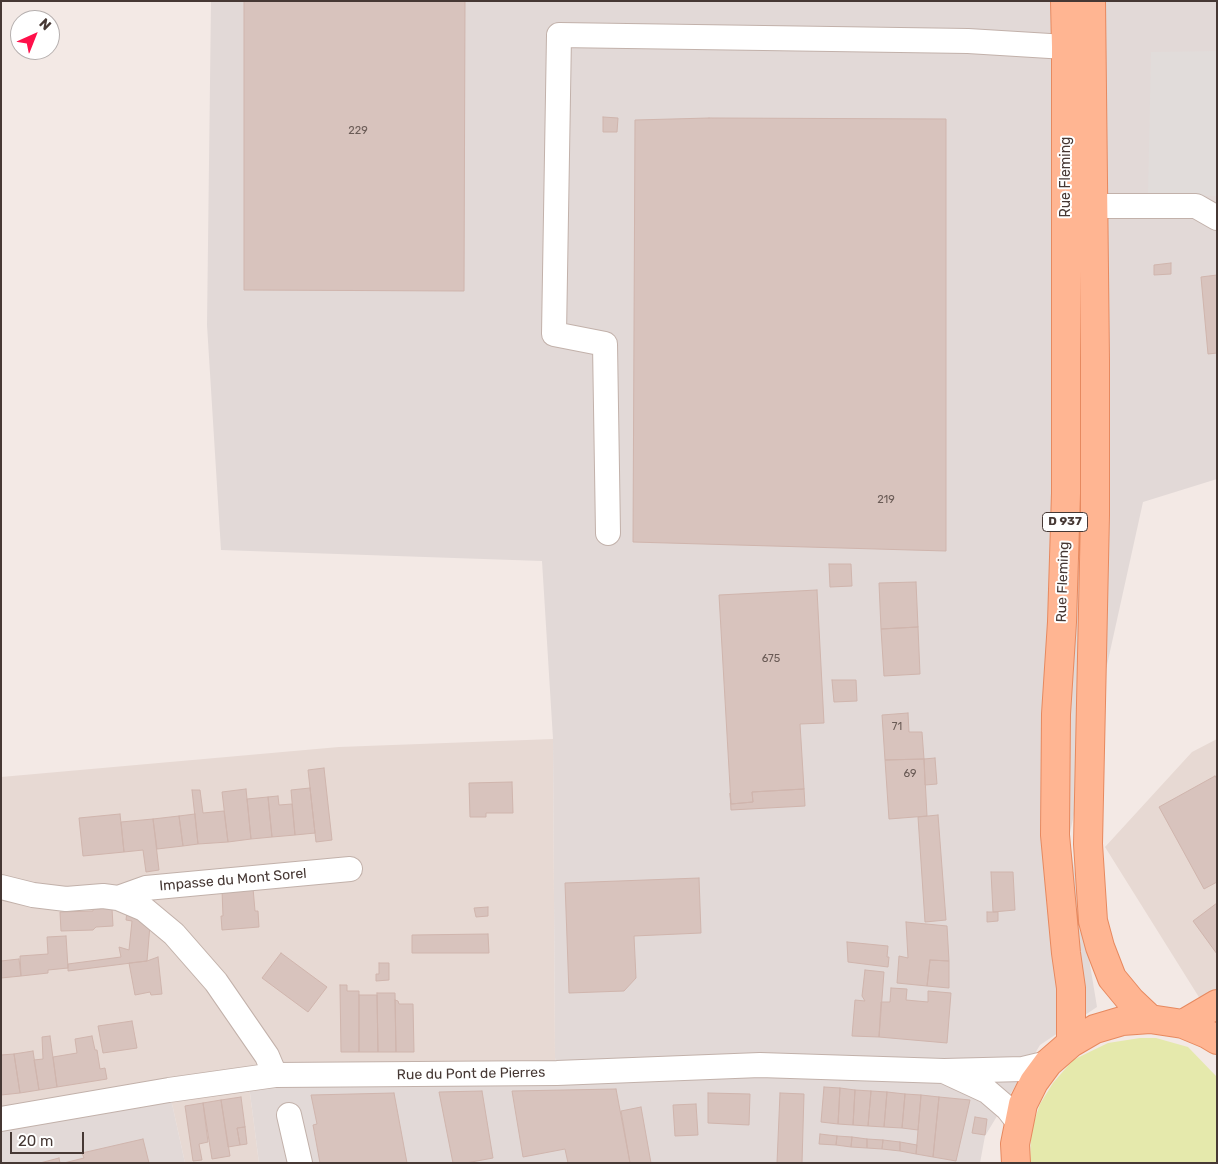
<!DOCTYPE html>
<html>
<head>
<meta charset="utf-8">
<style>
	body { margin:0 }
	#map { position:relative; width:1218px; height:1164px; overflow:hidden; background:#f3e9e5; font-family:Rubik,sans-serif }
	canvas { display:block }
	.frame { position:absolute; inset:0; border:2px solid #463834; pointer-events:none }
	.north { position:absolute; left:10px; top:10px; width:50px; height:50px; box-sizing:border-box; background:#fff; border:1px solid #b5afae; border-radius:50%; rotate:44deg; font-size:14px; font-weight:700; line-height:20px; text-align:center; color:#463834 }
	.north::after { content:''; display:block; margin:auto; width:18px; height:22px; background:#ff104a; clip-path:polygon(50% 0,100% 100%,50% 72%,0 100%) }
	.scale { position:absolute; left:10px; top:1132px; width:74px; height:22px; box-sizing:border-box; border:2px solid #463834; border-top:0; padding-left:6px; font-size:15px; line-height:18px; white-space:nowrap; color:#463834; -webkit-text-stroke:4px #fff; paint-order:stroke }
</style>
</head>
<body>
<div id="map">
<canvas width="1218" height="1164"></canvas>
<div class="frame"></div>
<div class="north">N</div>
<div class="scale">20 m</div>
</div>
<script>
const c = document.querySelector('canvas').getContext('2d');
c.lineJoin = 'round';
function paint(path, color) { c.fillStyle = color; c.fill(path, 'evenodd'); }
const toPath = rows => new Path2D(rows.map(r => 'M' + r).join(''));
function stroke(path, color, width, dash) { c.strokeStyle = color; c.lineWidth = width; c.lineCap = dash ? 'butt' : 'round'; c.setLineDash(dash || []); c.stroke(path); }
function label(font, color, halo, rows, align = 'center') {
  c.font = font + ' Rubik,sans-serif'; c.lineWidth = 4; c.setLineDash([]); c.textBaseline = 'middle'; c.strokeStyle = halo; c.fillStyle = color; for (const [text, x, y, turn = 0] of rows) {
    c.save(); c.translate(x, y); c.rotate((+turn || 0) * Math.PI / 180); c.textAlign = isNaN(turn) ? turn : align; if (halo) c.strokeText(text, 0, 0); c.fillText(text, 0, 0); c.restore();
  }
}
paint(toPath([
	[553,739,555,1057,557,1073,246,1079,250,1093,259,1163,185,1163,169,1090,1,1119,1,777,339,747],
	[1217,739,1217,1026,1105,847,1192,752]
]), '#e7d9d3');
paint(toPath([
	[211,1,1217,1,1217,479,1143,502,1069,837,1097,1007,1040,1045,985,1136,980,1163,259,1163,250,1093,246,1078,557,1073,555,1057,553,739,542,561,221,550,207,325],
	[169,1090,185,1163,1,1163,1,1119]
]), '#e2d9d7');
paint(toPath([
	[1140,1038,1156,1038,1188,1047,1217,1077,1217,1163,1030,1163,1031,1131,1040,1104,1053,1083,1073,1060,1108,1043]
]), '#e5e9ac');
paint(toPath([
	[1217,51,1217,196,1148,195,1151,52]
]), '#e1dcda');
const building = toPath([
	[244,1,465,1,464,291,244,290,244,1],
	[603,117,618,118,617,132,603,132,603,117],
	[709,118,946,119,946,551,633,542,635,120,709,118],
	[1171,263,1171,274,1154,275,1154,265,1171,263],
	[1217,275,1217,353,1208,354,1201,277,1217,275],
	[829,564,851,564,852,586,830,587,829,564],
	[916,582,918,627,881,629,879,583,916,582],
	[817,590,824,723,800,724,804,789,752,792,753,802,731,804,719,595,817,590],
	[918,627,920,674,884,676,881,629,918,627],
	[832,680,856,680,857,701,834,702,832,680],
	[908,713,909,732,922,732,924,759,885,760,882,715,908,713],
	[935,758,937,784,925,785,924,759,935,758],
	[924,759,927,816,889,819,885,760,924,759],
	[324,768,332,840,316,842,308,770,324,768],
	[1215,776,1217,779,1217,882,1204,889,1159,807,1215,776],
	[512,782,513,813,486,813,486,817,470,817,469,783,512,782],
	[310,788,315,833,295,835,291,790,310,788],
	[246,789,251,839,228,842,222,792,246,789],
	[804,789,805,806,731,810,730,793,731,804,753,802,752,792,804,789],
	[192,790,200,790,203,813,224,811,228,842,198,844,192,790],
	[278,796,279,805,292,804,295,835,272,837,268,797,278,796],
	[268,797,272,837,251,839,247,799,268,797],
	[120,814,124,852,83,856,79,818,120,814],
	[195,814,198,844,183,846,179,816,195,814],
	[938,815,946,920,925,922,918,817,938,815],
	[179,816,183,846,157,849,153,819,179,816],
	[153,819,159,870,146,872,143,850,124,852,121,822,153,819],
	[991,872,1013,872,1015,910,993,912,991,872],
	[699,878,701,933,634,936,636,978,624,991,569,993,565,883,699,878],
	[253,888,255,911,258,911,259,927,222,930,221,916,223,916,222,890,253,888],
	[1217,903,1217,954,1193,921,1217,903],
	[488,907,488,916,476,917,474,908,488,907],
	[112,908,113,926,96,927,93,930,61,931,60,912,93,911,93,909,112,908],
	[127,912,150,925,147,961,68,971,68,964,121,957,119,947,129,950,132,921,126,920,127,912],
	[987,912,998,912,998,921,987,922,987,912],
	[906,922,947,926,949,961,930,960,927,986,897,983,899,956,908,958,906,922],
	[488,934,489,953,412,953,412,935,488,934],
	[66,936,68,968,48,970,48,973,21,976,20,956,48,954,47,937,66,936],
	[847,942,888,946,887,957,889,957,888,967,848,962,847,942],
	[281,953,327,987,308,1012,262,978,281,953],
	[158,957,162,994,151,995,150,992,135,995,129,963,147,961,158,957],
	[19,959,21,976,1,978,1,961,19,959],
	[930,960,949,961,949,988,927,986,930,960],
	[379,963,389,963,389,980,376,981,376,974,379,974,379,963],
	[865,970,884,972,879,1037,852,1036,855,1000,865,1001,862,996,865,970],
	[340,985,347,985,347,991,359,991,359,1052,341,1052,340,985],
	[891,988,907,989,906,1000,928,1002,928,991,951,993,947,1043,879,1037,881,1002,890,1002,891,988],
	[377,993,395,993,396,1052,378,1052,377,993],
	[359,995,377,995,378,1052,359,1052,359,995],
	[395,1000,398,1001,399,1004,413,1004,414,1052,396,1052,395,1000],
	[132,1021,137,1048,103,1053,98,1026,132,1021],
	[50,1036,57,1087,39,1090,34,1060,43,1059,42,1037,50,1036],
	[92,1036,95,1050,97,1050,100,1069,105,1068,107,1079,57,1087,53,1057,77,1053,75,1039,92,1036],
	[33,1051,39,1090,20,1093,14,1054,33,1051],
	[14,1054,20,1093,1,1095,1,1055,14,1054],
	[824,1087,840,1088,838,1124,821,1122,824,1087],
	[840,1088,855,1090,853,1125,838,1124,840,1088],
	[616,1089,630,1163,568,1163,565,1149,523,1157,512,1091,616,1089],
	[855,1090,871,1091,868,1126,853,1125,855,1090],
	[482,1091,493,1158,466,1163,453,1163,439,1092,482,1091],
	[871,1091,887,1092,884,1127,868,1126,871,1091],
	[887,1092,905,1094,902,1128,884,1127,887,1092],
	[394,1093,407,1163,320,1163,313,1125,317,1124,311,1095,394,1093],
	[708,1093,750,1094,749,1125,708,1123,708,1093],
	[780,1093,804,1094,802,1163,777,1163,780,1093],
	[905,1094,921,1095,918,1130,902,1128,905,1094],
	[921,1095,939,1097,933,1157,916,1154,921,1095],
	[241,1097,245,1127,237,1128,240,1145,228,1147,221,1100,241,1097],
	[939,1097,970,1100,956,1161,933,1157,939,1097],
	[221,1100,230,1156,212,1159,203,1103,221,1100],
	[203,1103,208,1142,199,1144,202,1160,193,1161,185,1106,203,1103],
	[696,1104,698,1135,675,1136,673,1105,696,1104],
	[641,1107,651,1163,630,1163,621,1111,641,1107],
	[975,1117,987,1119,985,1135,972,1133,975,1117],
	[245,1127,247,1144,240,1145,237,1128,245,1127],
	[820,1134,837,1136,836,1145,819,1144,820,1134],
	[837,1136,852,1137,851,1147,836,1145,837,1136],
	[852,1137,867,1139,867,1148,851,1147,852,1137],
	[143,1139,149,1163,64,1163,84,1158,82,1153,143,1139],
	[867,1139,883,1140,882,1149,867,1148,867,1139],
	[883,1140,900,1142,900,1151,882,1149,883,1140],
	[900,1142,917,1145,916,1154,900,1151,900,1142],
	[59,1158,60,1163,40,1163,59,1158]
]);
paint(building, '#d8c3bd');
stroke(building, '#d0b5ad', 1);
const minor = toPath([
	[1094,206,1196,206,1217,218],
	[608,533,605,344,554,334,559,35,968,41,1066,47],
	[1,887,33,895,66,899,103,896,118,898,144,909,174,934,216,982,267,1056,275,1075],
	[118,898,146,888,350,869],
	[946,1072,987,1091,1008,1109,1019,1123],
	[289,1115,300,1163],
	[1,1119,169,1090,275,1075,557,1073,760,1065,944,1071,1023,1069,1048,1063]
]);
const major = toPath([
	[1065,1,1066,47,1066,493,1062,622,1056,714,1055,835,1066,953,1071,988,1071,1043],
	[1091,1,1095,361,1095,515,1088,844,1093,921,1100,947,1112,978,1131,1001,1150,1019],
	[1183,1024,1217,1004],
	[1016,1163,1015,1144,1023,1104,1034,1082,1048,1063,1071,1043,1095,1029,1122,1021,1150,1019,1183,1024,1207,1034,1217,1040]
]);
stroke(minor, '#c2b1aa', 26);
stroke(major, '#e7895f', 30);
stroke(minor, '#fff', 24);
stroke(major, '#ffb592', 28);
label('11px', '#6a5b56', null, [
	["229",358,131],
	["219",886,500],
	["675",771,659],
	["71",897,727],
	["69",910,774]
]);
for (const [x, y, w] of [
	[1065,522,45]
]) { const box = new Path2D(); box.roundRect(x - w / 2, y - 9.5, w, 19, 4); c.fillStyle = '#fff'; c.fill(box); stroke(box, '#463834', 1); }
label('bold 12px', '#463834', null, [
	["D 937",1065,522]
]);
label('14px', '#463834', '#fff', [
	["Rue Fleming",1066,177,-90],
	["Rue Fleming",1063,582,-88],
	["Impasse du Mont Sorel",233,880,-5],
	["Rue du Pont de Pierres",471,1074,-1]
]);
</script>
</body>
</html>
